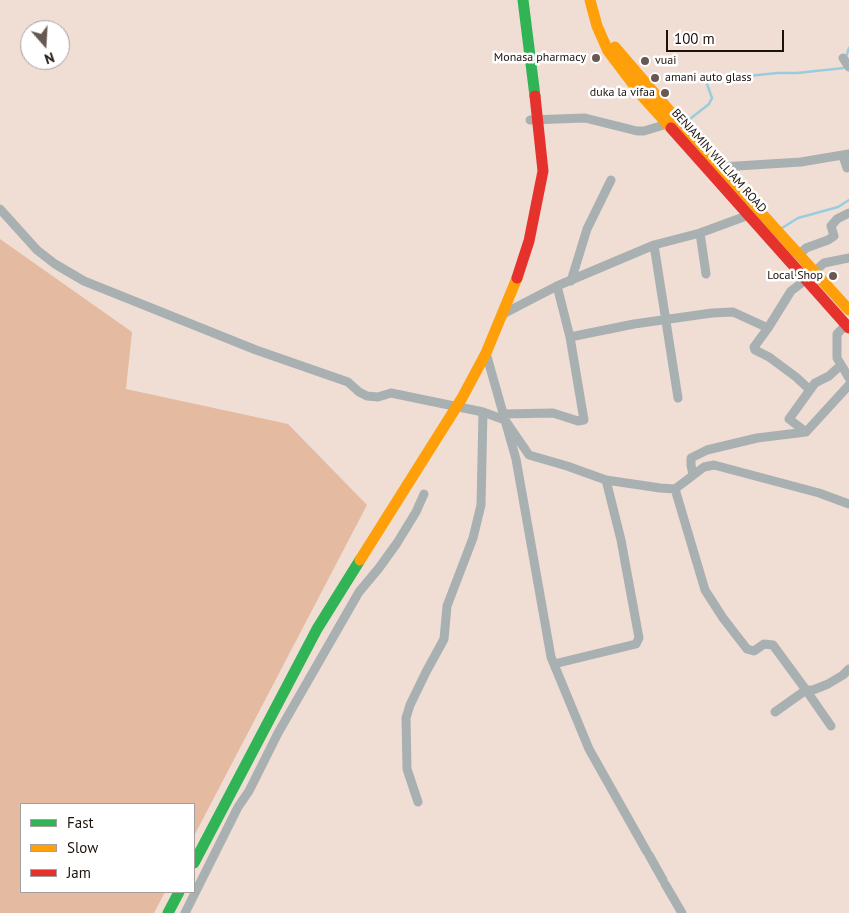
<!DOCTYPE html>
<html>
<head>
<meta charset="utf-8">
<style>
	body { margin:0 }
	#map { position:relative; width:849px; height:913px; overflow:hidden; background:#f0ded4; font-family:"PT Sans",sans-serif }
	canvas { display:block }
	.legend { position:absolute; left:20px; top:803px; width:175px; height:90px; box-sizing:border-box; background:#fff; border:1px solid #a5a09d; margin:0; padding:6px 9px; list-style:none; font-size:15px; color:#1d120b }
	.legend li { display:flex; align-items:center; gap:10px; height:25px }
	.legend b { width:25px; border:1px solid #a5a09d }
	.north { position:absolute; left:20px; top:20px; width:50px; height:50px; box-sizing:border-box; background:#fff; border:1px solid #a5a09d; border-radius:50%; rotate:161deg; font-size:14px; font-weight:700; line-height:20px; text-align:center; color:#1d120b }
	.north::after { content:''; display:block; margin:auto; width:18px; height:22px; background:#675951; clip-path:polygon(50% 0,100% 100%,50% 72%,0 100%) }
	.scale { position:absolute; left:666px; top:30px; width:118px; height:22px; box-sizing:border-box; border:2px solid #1d120b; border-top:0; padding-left:6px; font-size:15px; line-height:18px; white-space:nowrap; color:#1d120b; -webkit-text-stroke:4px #fff; paint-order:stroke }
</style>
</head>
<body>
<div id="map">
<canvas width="849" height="913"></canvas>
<ul class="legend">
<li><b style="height:6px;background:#30b455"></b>Fast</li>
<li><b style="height:6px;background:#ff9f0a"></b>Slow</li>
<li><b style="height:6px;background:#e5322d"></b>Jam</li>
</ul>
<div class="north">N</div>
<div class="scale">100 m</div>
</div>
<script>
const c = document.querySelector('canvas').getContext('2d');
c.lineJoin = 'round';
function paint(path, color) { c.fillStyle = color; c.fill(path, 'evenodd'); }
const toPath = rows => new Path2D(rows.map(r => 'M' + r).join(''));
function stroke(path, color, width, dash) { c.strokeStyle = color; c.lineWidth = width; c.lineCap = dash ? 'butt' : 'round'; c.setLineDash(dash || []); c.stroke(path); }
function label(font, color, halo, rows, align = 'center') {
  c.font = font + ' "PT Sans",sans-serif'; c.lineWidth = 5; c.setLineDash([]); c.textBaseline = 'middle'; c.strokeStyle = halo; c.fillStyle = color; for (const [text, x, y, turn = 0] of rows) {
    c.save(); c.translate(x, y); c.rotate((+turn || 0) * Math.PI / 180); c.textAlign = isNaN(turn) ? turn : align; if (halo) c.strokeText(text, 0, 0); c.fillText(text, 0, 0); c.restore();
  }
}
paint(toPath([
	[0,239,132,332,126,389,288,424,367,505,194,836,194,804,21,804,21,892,165,892,154,913,0,913]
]), '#e4baa1');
stroke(toPath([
	[846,57,849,48],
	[686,122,709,104,712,98,707,84,710,80,777,73,797,73,844,68,844,64],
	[782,228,798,218,838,207,849,200]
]), '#9accdf', 2.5);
stroke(toPath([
	[843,58,849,67],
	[530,120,585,118,637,131,644,131,667,124],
	[843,156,847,168],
	[721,167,801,162,849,154],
	[0,209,37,250,55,264,84,281,256,350,348,382,359,392,367,396,378,397,391,393,483,412,505,420,529,455,567,466,606,480,660,488,675,489,704,467,714,465,819,493,849,504],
	[700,233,706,274],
	[654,245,678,398],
	[799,255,806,248,828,240,834,236,831,226,837,219,849,213],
	[814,272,824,263,849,258],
	[807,279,791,291,768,328,754,347,755,350,769,357,796,377,810,390],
	[571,281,587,229,611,180],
	[503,314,557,286,654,245,700,233,749,215],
	[846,325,837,334,837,358,849,378],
	[570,337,634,324,712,313,733,312,768,328],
	[486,353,516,459,551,657,589,749,647,852],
	[503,414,553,413,578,421,584,420,570,337,557,286],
	[806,432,789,419,815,383,829,376,841,365],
	[693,475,691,465,691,458,707,450,757,438,806,432,849,385],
	[675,489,705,590,723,618,747,649,754,651,764,644,773,645,806,690,813,690,828,684,843,675,849,669],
	[554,664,636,644,639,638,621,540,606,480],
	[775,712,806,690,831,726],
	[418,802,407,769,406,718,410,705,426,672,444,639,447,606,473,538,481,505,483,412],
	[649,855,663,880],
	[665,884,682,913],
	[185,913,238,807,249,791,278,733,359,592,379,568,397,543,416,512,424,494]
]), '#a9b0b2', 9);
stroke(toPath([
	[523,0,535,96],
	[194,863,317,629,360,560],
	[168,913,179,892]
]), '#30b455', 11);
stroke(toPath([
	[590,0,597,26,608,51,642,96,671,128],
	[615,47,686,130,849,310],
	[360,560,462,398,486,353,517,278]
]), '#ff9f0a', 11);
stroke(toPath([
	[671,128,849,328],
	[517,278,529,241,543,171,535,96]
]), '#e5322d', 11);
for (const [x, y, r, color] of [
	[596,58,5,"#675951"],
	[645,61,5,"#675951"],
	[655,78,5,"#675951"],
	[665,93,5,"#675951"],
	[833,276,5,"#675951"]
]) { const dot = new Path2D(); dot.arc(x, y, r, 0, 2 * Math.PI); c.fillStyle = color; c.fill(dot); stroke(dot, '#fff', 2); }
label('12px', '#1d120b', '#fff', [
	["Monasa pharmacy",586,58],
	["vuai",655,61,"left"],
	["amani auto glass",665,78,"left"],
	["duka la vifaa",655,93],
	["Local Shop",823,276]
], 'right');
label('12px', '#1d120b', '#fff', [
	["BENJAMIN WILLIAM ROAD",719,161,48]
]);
</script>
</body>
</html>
